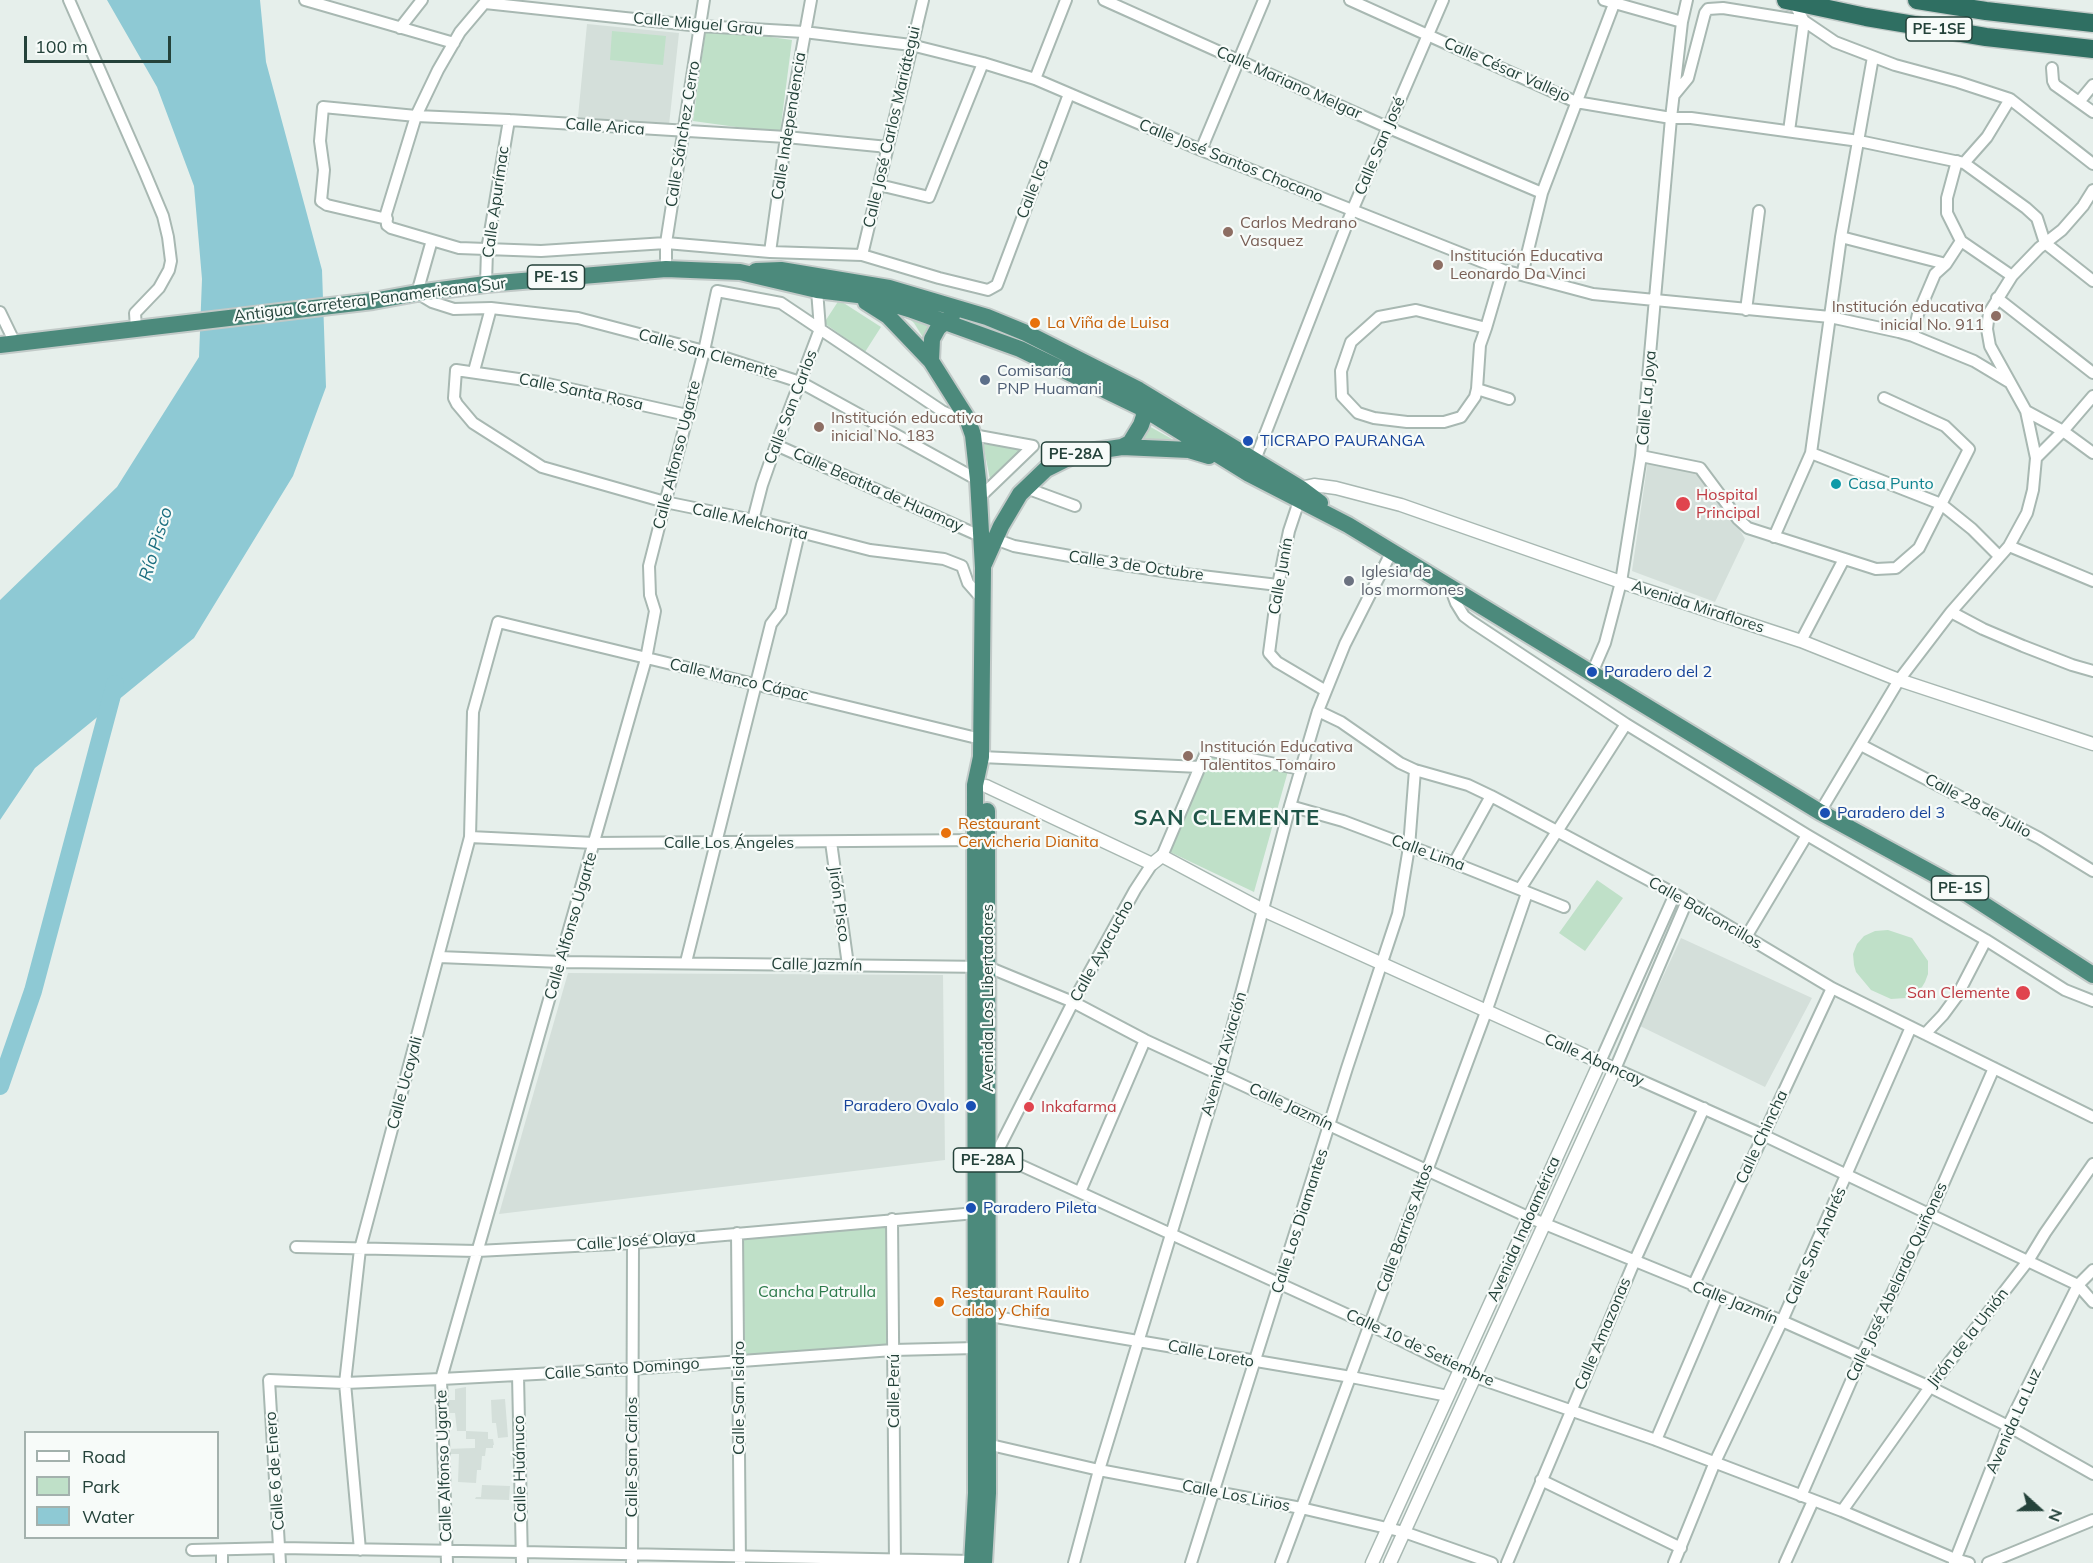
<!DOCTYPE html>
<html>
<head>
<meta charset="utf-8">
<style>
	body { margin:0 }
	#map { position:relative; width:2093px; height:1563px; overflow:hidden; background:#e6efeb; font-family:Mulish,sans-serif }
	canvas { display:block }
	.legend { position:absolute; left:24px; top:1431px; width:195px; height:108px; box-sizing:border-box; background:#f7fbf9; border:2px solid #a3b1ad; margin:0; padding:8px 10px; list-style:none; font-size:18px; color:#24423a }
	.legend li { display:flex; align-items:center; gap:12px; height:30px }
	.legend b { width:30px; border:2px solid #a3b1ad }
	.north { position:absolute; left:2009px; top:1479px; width:60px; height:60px; -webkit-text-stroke:4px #f7fbf9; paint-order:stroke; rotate:111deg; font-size:16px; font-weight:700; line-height:24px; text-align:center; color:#24423a }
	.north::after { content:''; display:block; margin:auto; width:21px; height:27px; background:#24423a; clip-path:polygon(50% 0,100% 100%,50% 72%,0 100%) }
	.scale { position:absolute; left:24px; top:36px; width:147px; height:27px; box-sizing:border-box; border:3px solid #24423a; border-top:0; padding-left:8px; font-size:18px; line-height:21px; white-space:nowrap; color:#24423a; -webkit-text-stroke:4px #f7fbf9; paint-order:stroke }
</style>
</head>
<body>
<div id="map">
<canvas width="2093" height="1563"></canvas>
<ul class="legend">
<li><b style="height:8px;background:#fff"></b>Road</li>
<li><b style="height:16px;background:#bfe0c8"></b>Park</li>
<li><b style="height:16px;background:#8ec9d4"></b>Water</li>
</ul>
<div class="north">N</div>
<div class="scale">100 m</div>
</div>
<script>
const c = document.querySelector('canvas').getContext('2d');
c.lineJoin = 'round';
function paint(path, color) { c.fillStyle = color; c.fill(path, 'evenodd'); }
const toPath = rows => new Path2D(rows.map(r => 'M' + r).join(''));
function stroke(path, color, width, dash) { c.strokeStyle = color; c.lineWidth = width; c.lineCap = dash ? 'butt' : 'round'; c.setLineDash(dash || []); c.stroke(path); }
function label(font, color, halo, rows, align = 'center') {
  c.font = font + ' Mulish,sans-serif'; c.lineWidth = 4.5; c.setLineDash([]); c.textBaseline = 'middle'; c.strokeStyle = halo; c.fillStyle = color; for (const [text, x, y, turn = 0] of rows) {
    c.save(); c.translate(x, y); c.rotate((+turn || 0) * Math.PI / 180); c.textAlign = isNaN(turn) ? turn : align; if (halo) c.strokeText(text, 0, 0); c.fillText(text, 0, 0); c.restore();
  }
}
paint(toPath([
	[587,24,679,33,669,125,578,117],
	[1648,460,1705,469,1745,539,1715,602,1632,571],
	[1681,938,1812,998,1765,1087,1640,1026],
	[568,973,943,975,945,1160,499,1214],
	[466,1387,466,1431,488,1432,488,1439,493,1439,494,1445,493,1445,493,1448,486,1448,485,1456,482,1456,481,1470,477,1470,476,1483,458,1482,459,1454,446,1454,446,1449,475,1448,475,1439,466,1439,466,1431,457,1431,455,1413,445,1413,444,1400,455,1400,455,1389],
	[505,1399,508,1437,498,1438,496,1423,492,1423,491,1400],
	[482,1485,510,1486,509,1500,475,1499,476,1497,481,1497]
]), '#d4dfda');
paint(toPath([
	[706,28,792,40,780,133,693,121],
	[612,31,666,36,663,65,610,60],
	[839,300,881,327,865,352,824,323],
	[901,306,932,327,924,339,914,323,903,313],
	[1147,425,1172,439,1136,444],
	[983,444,1021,449,990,479],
	[1210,756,1288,771,1254,892,1170,852],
	[1597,880,1623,898,1585,951,1559,933],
	[1888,930,1912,938,1928,961,1928,974,1925,982,1919,992,1906,998,1891,999,1871,990,1856,972,1854,965,1853,954,1857,944,1864,936,1875,931],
	[886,1226,888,1345,745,1355,743,1238]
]), '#bfe0c8');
paint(toPath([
	[107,0,260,0,266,62,322,270,326,387,293,476,194,638,35,768,0,820,0,600,117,487,199,357,202,279,194,186,157,87]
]), '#8ec9d4');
stroke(toPath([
	[0,1086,33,991,115,684]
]), '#8ec9d4', 18);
const minor = toPath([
	[69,0,145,173,163,216,168,237,171,261,169,270,159,288,135,313,136,328],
	[305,0,454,43],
	[487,0,460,32,438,70,416,116,386,214,387,225,391,228,459,248,541,251,666,243,770,252,862,255,939,278,988,290,997,285,1069,94],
	[1104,0,1389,128,1542,193],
	[1350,0,1576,102,1671,118,1691,118,1859,141,1964,163,2026,208,2037,218,2045,243,2093,281],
	[1604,0,1682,22],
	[1793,2,1804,21,1835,42,1895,65,1958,82,2010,99],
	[485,3,700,26,804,32,911,45,983,63,1035,79,1201,150,1503,270,1593,294,1830,317,1899,332,1913,336,1974,361,2009,382],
	[400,28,422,0],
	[2052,68,2053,81,2055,85,2093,112],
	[1035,79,1066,0],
	[1674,95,1688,78,1705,13,1708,9,1723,8,1804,21,1789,131],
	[2079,102,2093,85],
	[1201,150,1264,0],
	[1964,163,1987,137,2010,99,2093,164],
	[879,185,929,197,983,63],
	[387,219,327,205,321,201,324,170,320,141,323,107,416,116,509,120,786,137,888,147],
	[1841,237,1946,264],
	[432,240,417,293,432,302,454,309,491,308,578,318,704,351,800,382,978,480],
	[1961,241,2012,276],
	[770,252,786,137,811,0],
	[862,255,923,0],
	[666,269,666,243,704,0],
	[1522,275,1542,193,1614,4],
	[486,284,487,250,509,120],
	[1997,298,2093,373],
	[1746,310,1759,211],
	[0,312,15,343],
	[1486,328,1416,310,1379,317,1351,342,1341,371,1342,396,1358,413,1374,418,1407,422,1444,422,1461,417,1475,397,1477,389,1480,345,1486,328,1503,270],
	[1913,336,1918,314,1935,274,1946,264,1961,241,1947,213,1947,198,1957,161],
	[474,371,491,308],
	[1477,389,1509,399],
	[2026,411,2063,431,2093,396],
	[687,415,539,382,456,370,454,398,457,404,473,423,542,467,665,502,753,520,870,550,944,559,962,566,968,583,982,599],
	[973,435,1033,446,979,498],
	[776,445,980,536],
	[1811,453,1941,504,1972,529,1999,556],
	[1641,456,1700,468,1738,519,1748,528,1876,569,1896,568,1919,548,1969,449,1945,426,1884,398],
	[2036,458,2063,431,2093,453],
	[1255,460,1352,211,1443,0],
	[1026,488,1075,506],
	[1299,501,1289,531,1278,585,1269,653,1277,662,1326,691],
	[753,520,762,485,776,445,820,329,817,290],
	[1774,537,1811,453,1841,237,1873,57],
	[995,539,1014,546,1098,561,1176,573,1278,585],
	[2009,546,2093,581],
	[1450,587,1456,603,1464,616,1472,622,1626,724,1807,835,1986,940,2065,990,2093,1001],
	[1951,612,1983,629,2023,646,2072,665,2093,671],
	[1801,641,1844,559],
	[1592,673,1605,643,1621,582,1641,456,1671,118,1682,22,1687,0],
	[1318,711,1341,722,1400,763,1415,770,1468,785,1491,796,1675,894,1832,988,2093,1117],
	[1861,745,2039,838,2093,871],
	[981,757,1200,767],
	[1290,806,1343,821,1454,863,1564,907],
	[1820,812,1899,680,1951,612,2009,546,2027,513,2033,490,2036,458,2026,411,1990,346,1987,329,1989,313,2012,276,2039,248,2062,230,2083,206,2093,190],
	[470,837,594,843,981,840],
	[831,842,848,965],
	[1162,856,1207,750,1300,769],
	[1454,863,1491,796],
	[1520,889,1626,724],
	[1687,901,1615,1069,1763,1135,2078,1285,2093,1302],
	[1746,937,1807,835],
	[439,957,561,962,988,967,1073,1002,1145,1040,1528,1217,1782,1321,1930,1387,2008,1426,2093,1474],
	[686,962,771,624,781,611,799,533],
	[1925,1034,1943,1015,1957,996,1986,940],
	[1600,1062,1675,894],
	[996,1154,1370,1325,1475,1377,1656,1440,1842,1511,1955,1559,1969,1563],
	[996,1154,1073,1002,1135,890,1152,864],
	[1080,1192,1145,1040],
	[892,1219,895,1563],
	[737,1233,740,1563],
	[296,1247,477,1251,633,1243,976,1213],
	[1693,1286,1832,988],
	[984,1315,1351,1377,1448,1396],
	[518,1375,522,1563],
	[1656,1440,1718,1295],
	[982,1443,1099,1470,1301,1508,1404,1532,1492,1563],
	[1541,1480,1681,1548],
	[1801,1496,1862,1356,1930,1214,1994,1068],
	[1842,1511,1930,1387,2028,1261,2045,1233,2093,1164],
	[192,1550,280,1548,522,1552,972,1561],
	[222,1550,222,1563],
	[360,1550,345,1383,360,1249,470,837,473,712,498,622,981,739],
	[280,1563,269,1380,345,1383,441,1379,631,1369,893,1350,976,1348],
	[447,1563,441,1379,646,659,655,611,650,595,649,566,704,351,717,291,781,303,942,411,953,416,967,418],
	[632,1563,633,1243],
	[1074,1563,1099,1470,1220,1074,1290,806,1318,711,1345,644,1392,551],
	[1191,1563,1347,1068,1398,914,1409,847,1415,770],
	[1281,1563,1486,1012,1527,893],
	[1507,1563,1635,1260,1704,1108],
	[1674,1563,1715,1462,1782,1321,1911,1027],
	[1785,1563,1813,1501],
	[1954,1563,2008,1426,2078,1285,2093,1270],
	[1988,1563,2093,1520]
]);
const tertiary = toPath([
	[1300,488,1314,485,1336,488,1401,505,1621,582,1801,641,1899,680,2093,744],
	[986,786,1152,864,1162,856,1263,910,1615,1069,1390,1563],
	[1372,1563,1600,1062]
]);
const trunk = toPath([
	[756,271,781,270,889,288,987,317,1026,333,1139,390,1300,488,1320,503],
	[866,302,888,316,931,361,967,418,973,435,978,480,983,568,981,757,975,785,976,1493,972,1563],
	[0,345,373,301,417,293,486,284,666,269,740,272,817,290,866,296,909,309,1020,349,1144,409,1249,474,1348,525,1820,812,1952,884,2093,975],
	[931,361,932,339,938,328,952,316],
	[1122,447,1130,443,1141,425,1144,416,1142,400],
	[984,564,1001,526,1020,494,1046,469,1076,454,1122,447,1189,450,1209,456],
	[984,1563,988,1493,987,811]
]);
const motorway = toPath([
	[1786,0,1866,17,1986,37,2093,49],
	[1917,0,1986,11,2093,23]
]);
stroke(minor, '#a8b8b2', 14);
stroke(tertiary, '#a8b8b2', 15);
stroke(trunk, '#c2cac8', 20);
stroke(motorway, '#c2cac8', 21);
stroke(minor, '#fff', 10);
stroke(tertiary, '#fff', 12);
stroke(trunk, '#4c8a7c', 16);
stroke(motorway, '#2f6f62', 18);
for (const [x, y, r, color] of [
	[1228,232,6,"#8d6e63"],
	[1438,265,6,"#8d6e63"],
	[1996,316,6,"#8d6e63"],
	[1035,323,6,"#e8710a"],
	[985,380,6,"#5c6f8a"],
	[819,427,6,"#8d6e63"],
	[1248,441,6,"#1a4fb4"],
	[1836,484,6,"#0f9aa8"],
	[1683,504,8,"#e0444e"],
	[1349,581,6,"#6b7280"],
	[1592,672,6,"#1a4fb4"],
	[1188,756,6,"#8d6e63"],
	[1825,813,6,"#1a4fb4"],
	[946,833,6,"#e8710a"],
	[2023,993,8,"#e0444e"],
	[971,1106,6,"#1a4fb4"],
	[1029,1107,6,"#e0444e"],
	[971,1208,6,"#1a4fb4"],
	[939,1302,6,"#e8710a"]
]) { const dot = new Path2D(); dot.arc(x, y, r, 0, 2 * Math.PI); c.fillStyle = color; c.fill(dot); stroke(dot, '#f7fbf9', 2); }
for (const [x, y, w] of [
	[1939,29,66],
	[556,277,57],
	[1076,454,69],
	[1960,888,57],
	[988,1160,69]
]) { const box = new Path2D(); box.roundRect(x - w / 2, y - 12, w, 24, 4.5); c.fillStyle = '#f7fbf9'; c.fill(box); stroke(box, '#24423a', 1.5); }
label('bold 15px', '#24423a', null, [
	["PE-1SE",1939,29],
	["PE-1S",556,277],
	["PE-28A",1076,454],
	["PE-1S",1960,888],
	["PE-28A",988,1160]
]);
label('16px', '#24423a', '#f7fbf9', [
	["Calle Miguel Grau",698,24,5],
	["Calle César Vallejo",1507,70,24],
	["Calle Mariano Melgar",1289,83,24],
	["Calle Independencia",789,126,-81],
	["Calle Arica",605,127,4],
	["Calle José Carlos Mariátegui",892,127,-77],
	["Calle Sánchez Cerro",683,134,-81],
	["Calle San José",1380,146,-67],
	["Calle José Santos Chocano",1231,161,22],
	["Calle Ica",1033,189,-69],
	["Calle Apurímac",496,202,-82],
	["Antigua Carretera Panamericana Sur",370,300,-7],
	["Calle San Clemente",708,354,16],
	["Calle Santa Rosa",581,392,12],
	["Calle La Joya",1647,398,-85],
	["Calle San Carlos",791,407,-69],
	["Calle Alfonso Ugarte",677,455,-76],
	["Calle Beatita de Huamay",878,490,24],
	["Calle Melchorita",750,522,13],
	["Calle 3 de Octubre",1136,566,8],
	["Calle Junín",1281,576,-80],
	["Avenida Miraflores",1698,607,18],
	["Calle Manco Cápac",739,680,13],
	["Calle 28 de Julio",1978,806,28],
	["Calle Los Ángeles",729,843],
	["Calle Lima",1428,853,20],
	["Jirón Pisco",839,904,82],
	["Calle Balconcillos",1705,913,30],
	["Calle Alfonso Ugarte",571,926,-74],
	["Calle Ayacucho",1102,951,-61],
	["Calle Jazmín",817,965,1],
	["Avenida Los Libertadores",988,998,-90],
	["Avenida Aviación",1224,1054,-74],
	["Calle Abancay",1594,1060,24],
	["Calle Ucayali",405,1083,-75],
	["Calle Jazmín",1291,1107,25],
	["Calle Chincha",1762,1137,-65],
	["Calle Los Diamantes",1300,1221,-72],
	["Calle Barrios Altos",1405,1228,-70],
	["Avenida Indoamérica",1524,1229,-66],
	["Calle José Olaya",636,1241,-4],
	["Calle San Andrés",1816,1246,-66],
	["Calle José Abelardo Quiñones",1897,1282,-65],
	["Calle Jazmín",1735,1303,22],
	["Calle Amazonas",1603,1334,-67],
	["Jirón de la Unión",1968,1338,-52],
	["Calle 10 de Setiembre",1420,1348,25],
	["Calle Loreto",1211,1354,11],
	["Calle Santo Domingo",622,1369,-4],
	["Calle Perú",894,1391,-90],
	["Calle San Isidro",739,1398,-90],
	["Avenida La Luz",2014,1421,-66],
	["Calle San Carlos",632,1457,-90],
	["Calle Alfonso Ugarte",444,1466,-92],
	["Calle Huánuco",520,1469,-91],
	["Calle 6 de Enero",275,1471,-94],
	["Calle Los Lirios",1236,1496,11]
]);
label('16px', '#785e54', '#f7fbf9', [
	["Carlos Medrano",1240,223],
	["Vasquez",1240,241],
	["Institución Educativa",1450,256],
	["Leonardo Da Vinci",1450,274],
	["Institución educativa",1984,307,"right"],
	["inicial No. 911",1984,325,"right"],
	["Institución educativa",831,418],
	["inicial No. 183",831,436],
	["Institución Educativa",1200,747],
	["Talentitos Tomairo",1200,765]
], 'left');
label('16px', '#c56008', '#f7fbf9', [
	["La Viña de Luisa",1047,323],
	["Restaurant",958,824],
	["Cervicheria Dianita",958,842],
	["Restaurant Raulito",951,1293],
	["Caldo y Chifa",951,1311]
], 'left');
label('16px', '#4e5e75', '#f7fbf9', [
	["Comisaría",997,371],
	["PNP Huamani",997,389]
], 'left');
label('16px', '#164399', '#f7fbf9', [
	["TICRAPO PAURANGA",1260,441],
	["Paradero del 2",1604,672],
	["Paradero del 3",1837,813],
	["Paradero Ovalo",959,1106,"right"],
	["Paradero Pileta",983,1208]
], 'left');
label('16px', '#0d838f', '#f7fbf9', [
	["Casa Punto",1848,484]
], 'left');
label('16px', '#be3a42', '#f7fbf9', [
	["Hospital",1696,495],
	["Principal",1696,513],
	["San Clemente",2010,993,"right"],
	["Inkafarma",1041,1107]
], 'left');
label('16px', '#5b616d', '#f7fbf9', [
	["Iglesia de",1361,572],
	["los mormones",1361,590]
], 'left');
label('16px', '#2d7a4b', '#f7fbf9', [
	["Cancha Patrulla",817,1292]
]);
label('italic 18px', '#1c6f80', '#f7fbf9', [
	["Río Pisco",156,544,-73]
]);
c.letterSpacing = '1.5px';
label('bold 22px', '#1f5548', '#f7fbf9', [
	["SAN CLEMENTE",1227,818]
]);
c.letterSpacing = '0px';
</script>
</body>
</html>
